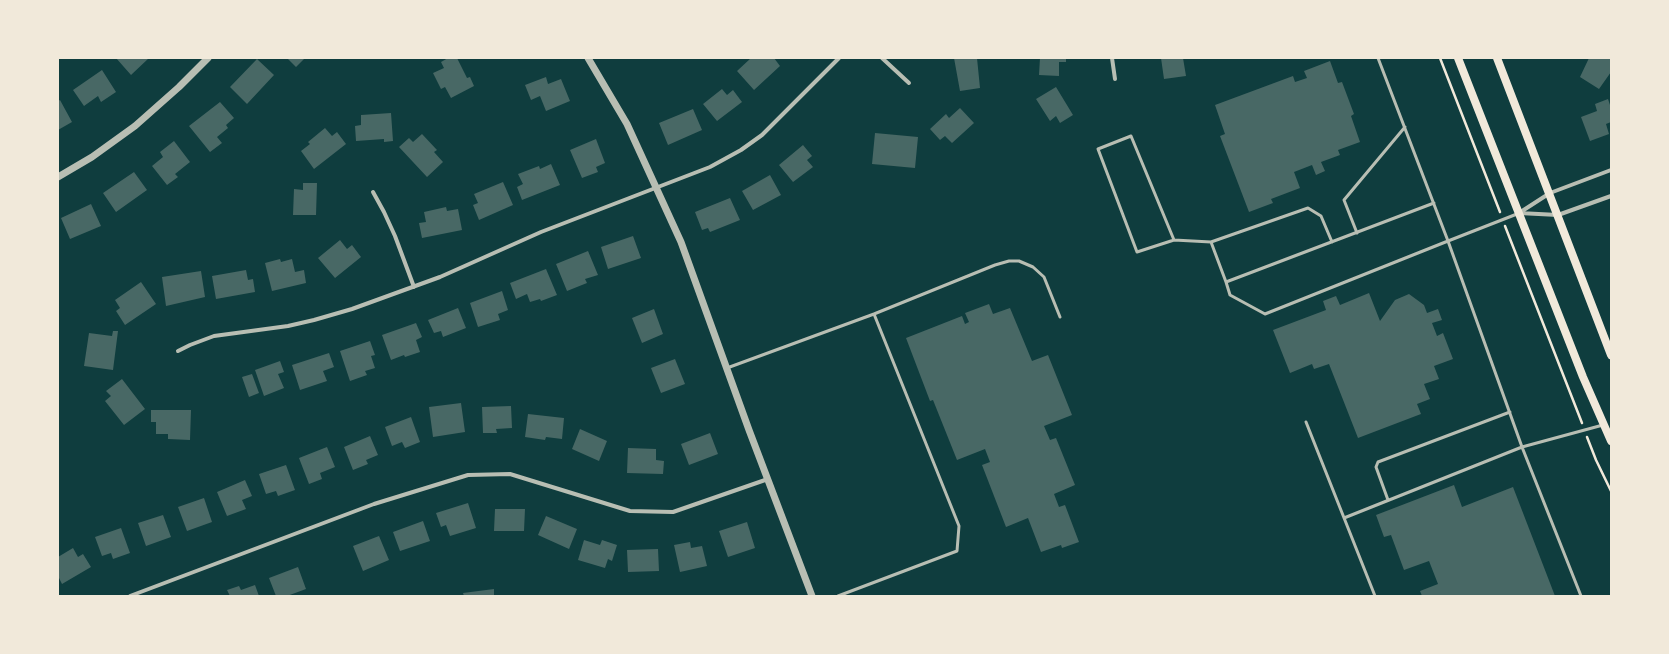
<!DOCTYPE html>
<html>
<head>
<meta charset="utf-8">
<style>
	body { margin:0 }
	#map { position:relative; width:1669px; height:654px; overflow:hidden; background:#0f3d3e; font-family:Ubuntu,sans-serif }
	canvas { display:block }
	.frame { position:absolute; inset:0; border:59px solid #f1e9da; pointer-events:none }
</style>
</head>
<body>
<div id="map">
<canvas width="1669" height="654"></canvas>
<div class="frame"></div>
</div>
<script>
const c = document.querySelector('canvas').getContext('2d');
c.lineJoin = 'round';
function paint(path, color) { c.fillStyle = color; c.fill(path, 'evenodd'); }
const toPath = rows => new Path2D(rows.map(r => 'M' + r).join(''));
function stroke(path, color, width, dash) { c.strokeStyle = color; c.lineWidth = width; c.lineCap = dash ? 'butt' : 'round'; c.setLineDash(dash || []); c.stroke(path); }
paint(toPath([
	[116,58,149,58,131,75],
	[287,58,305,58,296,67],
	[448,58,457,58,467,78,470,77,474,86,451,98,445,87,441,89,433,73,444,68,441,62],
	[751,58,774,58,780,66,754,90,737,71],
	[954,58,977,58,980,88,960,91],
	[1040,58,1066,58,1066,62,1059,62,1059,76,1039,75],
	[1161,58,1183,58,1186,76,1164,79],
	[1589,58,1611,58,1611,72,1599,89,1580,77],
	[257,59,274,75,247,104,230,87],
	[1330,61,1338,83,1342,82,1354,114,1351,116,1360,142,1338,150,1340,155,1321,162,1325,171,1316,175,1312,165,1294,172,1300,188,1271,199,1273,203,1249,212,1220,136,1225,134,1215,105,1293,76,1295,82,1307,78,1304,71],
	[102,70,116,92,101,102,98,96,84,106,73,90],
	[546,77,548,84,561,79,570,101,546,111,540,96,531,100,525,85],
	[1056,87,1073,115,1060,123,1056,116,1050,121,1036,99],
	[722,89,727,95,733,90,742,102,717,121,703,104],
	[1608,99,1611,108,1611,122,1606,124,1609,134,1590,141,1581,117,1597,111,1595,104],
	[60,100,72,122,58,130,58,101],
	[220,102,234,118,226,125,228,128,217,137,222,143,210,152,189,126],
	[960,108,974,123,952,143,945,136,940,140,930,129,946,114,949,118],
	[693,109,702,130,668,145,659,123],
	[391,113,393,141,384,142,384,139,356,141,355,126,361,125,361,115],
	[325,128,332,136,337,132,346,144,314,169,301,151,310,144,308,142],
	[875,133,918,137,915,168,872,164],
	[422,134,437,150,434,152,443,162,427,177,399,147,409,138,413,142],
	[596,139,605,163,596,167,598,172,582,178,570,150],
	[174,141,190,162,175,174,178,177,167,185,152,166,163,157,160,152],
	[803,145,812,156,807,160,813,167,793,182,779,165],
	[551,164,560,185,522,200,517,187,523,184,518,174,539,166,540,169],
	[134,172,147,190,116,212,103,193],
	[770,175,781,195,753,210,742,191],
	[503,182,513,205,479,220,473,205,478,203,474,194],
	[303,183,317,183,316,215,293,215,294,189,303,190],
	[730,198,740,220,710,232,708,228,702,230,695,212],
	[91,204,101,226,70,239,61,218],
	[446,207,447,211,458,209,462,230,422,238,419,223,426,222,424,212],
	[633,236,641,258,608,269,601,247],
	[340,240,347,249,352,245,361,257,335,278,318,258],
	[588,251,598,275,585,279,587,283,567,291,556,264],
	[280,259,281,262,292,259,295,272,304,270,306,283,272,291,265,263],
	[546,269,557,295,541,301,540,299,530,302,527,294,516,299,510,283],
	[246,270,248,280,253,279,255,292,216,299,212,276],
	[201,271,205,297,166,306,162,277],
	[141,282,156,304,125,325,116,311,120,308,115,300],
	[502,291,508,310,498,314,500,320,478,327,470,303],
	[1369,293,1380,321,1395,300,1409,294,1424,305,1427,313,1438,309,1442,320,1432,323,1437,336,1443,333,1453,359,1434,366,1439,379,1424,384,1430,399,1417,404,1421,414,1358,438,1329,364,1314,369,1312,364,1290,373,1273,330,1326,310,1323,301,1336,296,1340,305],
	[989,304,993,314,1010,308,1032,361,1048,355,1072,415,1044,426,1050,440,1056,438,1075,485,1054,494,1059,507,1065,505,1079,542,1062,548,1061,545,1041,552,1028,518,1006,527,982,465,990,462,985,449,957,460,933,400,930,401,906,338,962,316,965,324,969,322,965,313],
	[458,308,466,328,443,337,441,331,434,333,428,320],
	[654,309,663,334,642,343,632,318],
	[416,323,422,337,416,340,420,352,405,357,404,355,391,360,382,335],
	[113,331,118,331,113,370,84,366,89,333,112,336],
	[370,341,375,355,371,356,375,368,365,371,367,375,350,381,340,351],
	[329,353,334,367,323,371,327,381,300,390,292,365],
	[675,359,685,384,661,393,651,368],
	[280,361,284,372,278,374,284,388,264,396,255,370],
	[252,374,259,393,249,397,242,377],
	[122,379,145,409,124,425,105,401,111,396,106,391],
	[461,403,465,432,433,437,429,407],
	[511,406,512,428,496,429,497,433,483,433,482,407],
	[151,410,191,410,190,440,168,439,168,434,156,434,156,422,151,422],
	[528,414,564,418,562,439,546,437,545,440,525,437],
	[411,417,420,442,405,448,402,442,392,446,385,427],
	[580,429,607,441,599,461,572,449],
	[710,433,718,454,689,465,681,444],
	[370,436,378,455,366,460,368,464,353,470,344,447],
	[327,447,335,467,320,473,322,479,309,484,299,458],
	[628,448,656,449,656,460,664,461,663,474,627,473],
	[286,465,295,490,278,496,276,491,266,494,259,474],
	[245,480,252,496,242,500,246,509,227,516,217,492],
	[1454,485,1462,507,1513,487,1555,596,1422,596,1420,591,1438,584,1429,561,1404,570,1391,535,1384,537,1376,515],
	[204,498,212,522,187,531,178,507],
	[468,503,476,528,450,536,446,525,441,527,436,513],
	[495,509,525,509,524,531,494,531],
	[163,515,171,537,146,546,138,523],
	[546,516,577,529,569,549,538,535],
	[423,521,430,541,400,551,393,532],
	[747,522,755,548,728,557,719,531],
	[121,528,130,553,113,559,111,553,102,556,95,537],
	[379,536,389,560,363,571,353,546],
	[584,540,600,545,602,540,617,545,612,561,608,559,605,568,578,560],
	[690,542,691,548,702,546,707,566,680,572,674,545],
	[73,548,78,557,83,554,91,567,62,584,58,576,58,557],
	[658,549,659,571,628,572,627,550],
	[298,567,306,589,287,596,276,596,269,578],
	[255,585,259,596,230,596,227,590,239,586,241,590],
	[494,589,494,596,464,596,463,593]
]), '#486865');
stroke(toPath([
	[1440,58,1500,212],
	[1505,226,1582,423],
	[1587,437,1596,460,1611,491]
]), '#f1e9da', 2.5);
stroke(toPath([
	[1357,233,1344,200,1405,127],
	[1174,240,1137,252,1098,149,1131,136,1174,240,1211,242,1226,282,1434,203],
	[1211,242,1308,208,1321,216,1332,242],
	[1226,282,1230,295,1265,314,1448,241,1378,58],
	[874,314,995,265,1009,261,1019,261,1033,267,1044,277,1060,317],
	[727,368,874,314,959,526,957,551,838,596],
	[1306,422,1375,596],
	[1388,500,1376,467,1378,462,1510,412],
	[1344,518,1522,447,1448,241,1517,214],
	[1581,596,1522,447,1603,425]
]), '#b8beb3', 3);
stroke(toPath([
	[882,58,909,83],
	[1112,58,1115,79],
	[373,192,384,212,395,236,414,287],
	[1519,213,1550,193,1611,170],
	[1519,213,1558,215,1611,196],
	[178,351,190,345,214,336,288,326,314,320,352,309,440,277,541,232,710,167,741,150,762,135,839,58],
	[130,596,374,504,468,475,510,474,630,511,673,512,768,479]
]), '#b8beb3', 4);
stroke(toPath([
	[588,58,627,124,681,242,749,430,812,596],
	[58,177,92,157,135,126,179,87,208,58]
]), '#b8beb3', 7);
stroke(toPath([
	[1458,58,1583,377,1611,441],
	[1497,58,1611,355]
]), '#f1e9da', 8);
</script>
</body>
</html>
